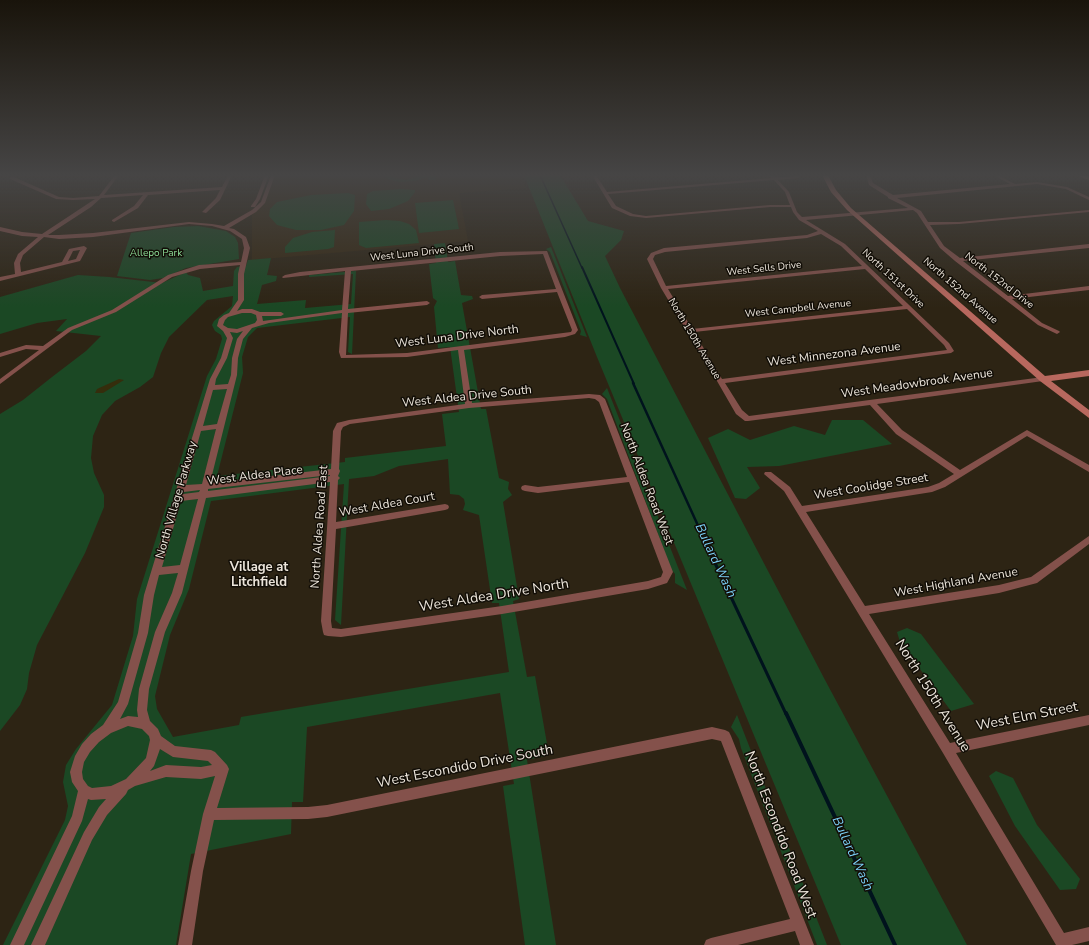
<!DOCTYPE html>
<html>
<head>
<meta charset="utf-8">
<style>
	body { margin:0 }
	canvas { display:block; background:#2d2414 }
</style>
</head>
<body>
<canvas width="1089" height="945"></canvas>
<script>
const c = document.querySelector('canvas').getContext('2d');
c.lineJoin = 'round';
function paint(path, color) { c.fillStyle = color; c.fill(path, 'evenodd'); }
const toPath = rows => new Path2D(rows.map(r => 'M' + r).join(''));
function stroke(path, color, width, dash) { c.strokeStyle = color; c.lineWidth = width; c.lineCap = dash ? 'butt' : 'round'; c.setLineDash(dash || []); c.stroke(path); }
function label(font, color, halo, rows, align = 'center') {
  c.font = font + ' "Nunito Sans",sans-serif'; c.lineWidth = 3; c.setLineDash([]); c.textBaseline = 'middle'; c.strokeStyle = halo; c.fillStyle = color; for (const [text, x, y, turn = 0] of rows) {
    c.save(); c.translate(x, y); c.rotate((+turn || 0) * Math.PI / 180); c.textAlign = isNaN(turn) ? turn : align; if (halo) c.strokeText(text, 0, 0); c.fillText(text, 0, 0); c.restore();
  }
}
paint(toPath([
	[274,175,521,175,526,188,459,193,468,241,252,260,252,214,262,204]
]), '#362913');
paint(toPath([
	[383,175,406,180,425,175,435,175,436,180,429,180,428,177,415,181,399,182,388,179],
	[524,175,560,175,588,221,624,231,621,240,605,256,620,288,825,680,967,945,841,945,597,357],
	[401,189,415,190,415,192,408,201,389,209,371,211,366,204,367,194,373,191],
	[348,193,355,195,354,211,344,225,321,230,296,230,277,225,269,216,270,209,277,202,311,195],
	[453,200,459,229,419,233,415,203],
	[386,220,400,221,409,224,416,230,419,243,366,248,359,245,359,222],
	[198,226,226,231,235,237,238,243,239,259,186,268,163,278,150,280,117,276,131,233,174,227],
	[335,230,334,247,328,249,285,253,285,247,293,238,312,232],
	[445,243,448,262,455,261,461,295,472,296,473,299,462,303,481,409,486,409,499,478,509,482,508,489,512,495,503,502,519,599,513,601,527,677,535,676,549,755,527,760,556,945,525,945,503,786,514,784,500,693,307,727,303,802,292,802,291,834,191,854,176,945,3,945,65,820,68,806,63,782,66,765,76,749,112,705,133,636,137,599,207,376,216,359,222,339,221,335,215,331,212,325,214,321,232,306,233,296,207,300,169,337,161,353,153,377,140,387,115,401,102,415,93,436,91,458,94,473,104,495,104,507,85,553,37,645,29,673,27,689,20,705,0,731,0,414,23,400,52,377,86,351,101,336,56,331,67,319,37,323,0,334,0,297,78,275,109,277,162,283,186,272,188,275,200,278,203,291,233,286,234,271,237,267,246,266,248,260,271,258,267,275,277,276,276,281,262,285,257,304,306,300,305,308,351,304,353,274,309,277,309,275,356,271,352,354,348,352,350,317,257,328,248,337,242,357,243,373,217,476,345,462,345,458,446,446,442,414,459,412,450,347,438,348,434,307,437,301,433,298,429,264,436,263,434,244],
	[448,459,450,494,459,495,464,499,465,504,463,510,479,515,492,603,499,603,509,672,241,717,239,725,173,737,157,709,155,696,170,635,189,589,211,501,344,484,335,620,341,625,349,479,374,476,399,466],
	[551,247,587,337,580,335,581,331,550,252,546,249],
	[607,388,687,590,675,583,675,574,671,569,607,399,602,394],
	[832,420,863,420,892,444,779,466,747,467,760,488,746,499,735,498,708,438,728,429,750,440,794,426,825,435],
	[907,628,921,634,974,704,951,711,900,642,897,632],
	[737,715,827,945,817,945,741,748,739,739,731,727],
	[996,771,1013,778,1037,825,1080,879,1076,889,1060,890,1015,826,989,776]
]), '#1b4824');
paint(toPath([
	[119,379,124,380,103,393,95,393,97,389]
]), '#352d0c');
stroke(toPath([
	[540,175,582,268]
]), '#00131d', 1.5);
stroke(toPath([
	[582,267,634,384]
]), '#00131d', 2);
stroke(toPath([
	[633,383,700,530]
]), '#00131d', 2.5);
stroke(toPath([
	[699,529,786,714]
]), '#00131d', 3);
stroke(toPath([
	[786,713,895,945]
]), '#00131d', 4);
paint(toPath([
	[115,175,119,175,104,195,222,187,228,175,232,175,220,200,206,213,202,212,216,198,220,190,148,195,138,208,114,222,112,221,112,220,134,206,143,195,101,198,91,207,48,235,59,235,93,233,189,222,212,224,224,226,252,210,261,202,271,175,275,175,265,203,256,212,229,228,234,229,246,237,250,248,244,274,244,300,237,311,242,309,252,309,260,312,281,312,284,314,281,316,262,316,263,321,342,310,345,271,283,278,282,277,285,275,300,272,500,252,547,251,578,330,575,334,565,337,464,350,472,403,589,394,600,395,605,399,673,572,667,583,648,589,502,614,341,637,328,636,324,635,323,632,321,621,330,482,206,498,182,593,165,632,149,689,147,710,150,721,158,729,161,736,175,746,211,750,215,752,227,765,229,769,217,808,308,807,327,805,712,727,725,730,729,732,731,736,814,945,800,945,795,931,738,945,704,945,706,940,711,938,790,919,721,741,712,739,327,817,308,819,214,820,203,871,192,945,178,945,191,871,203,814,215,776,201,779,166,777,135,786,128,790,126,794,107,815,92,840,45,945,31,945,84,832,99,807,106,799,91,800,88,799,82,821,24,945,10,945,72,816,78,791,72,782,70,772,75,756,82,744,91,734,103,725,118,702,138,633,144,595,210,379,221,358,227,338,223,331,217,326,219,319,224,315,229,313,238,300,238,274,240,265,200,269,172,277,116,312,72,330,0,384,0,379,39,350,26,349,0,357,0,353,26,345,43,346,68,328,112,310,168,275,199,265,241,262,244,248,242,239,230,231,212,226,189,224,93,237,59,239,44,237,23,255,20,263,21,272,62,262,69,249,84,246,87,248,80,261,0,281,0,277,15,274,14,263,18,254,38,237,22,236,0,231,0,227,22,232,42,234,95,199,73,200,56,199,10,179,10,177,14,177,59,197,73,198,99,196,115,175],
	[80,250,76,259,68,261,73,251,80,250],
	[543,254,556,289,482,295,479,297,482,299,557,292,572,330,571,332,407,353,346,355,348,313,427,305,430,303,427,301,348,309,351,271,500,256,543,254],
	[242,313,251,313,256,315,257,320,255,323,237,329,228,328,223,325,225,320,228,317,242,313],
	[342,313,339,352,341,358,407,357,458,350,465,404,349,420,337,423,333,431,331,469,210,483,237,375,238,358,243,339,252,328,269,323,342,313],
	[243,331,237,339,232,358,231,375,228,384,215,385,216,379,227,358,233,338,230,332,237,333,243,331],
	[227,389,217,424,203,426,213,390,227,389],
	[589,398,595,399,599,402,627,477,538,487,525,485,522,486,521,488,522,490,525,491,538,493,629,482,663,572,661,577,648,581,502,606,341,629,332,628,331,621,336,529,445,510,448,509,449,507,448,505,445,504,336,522,338,480,340,478,338,476,340,471,339,469,341,431,343,427,350,424,469,408,589,398],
	[216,429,202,484,186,485,201,431,216,429],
	[330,475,330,476,208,491,208,489,330,475],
	[200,490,199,492,183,494,184,492,200,490],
	[198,499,180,565,162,567,181,501,198,499],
	[178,573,172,593,155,632,139,689,137,710,138,717,128,716,120,719,128,704,148,633,154,595,159,575,178,573],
	[128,726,142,729,149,736,150,740,146,758,126,779,111,786,92,788,88,786,83,779,82,772,84,762,90,752,99,742,111,733,128,726],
	[160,749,173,757,208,761,212,765,201,767,166,765,150,771,154,766,160,749],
	[265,175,269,175,260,199,255,207,251,207,251,206,256,199,265,175],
	[592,175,596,175,607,192,771,178,769,175,773,175,776,177,797,176,799,176,799,178,778,180,789,192,797,212,802,217,908,208,888,198,888,197,869,185,866,175,870,175,873,183,893,195,1010,184,993,175,998,175,1015,184,1037,182,1067,187,1089,197,1089,200,1066,189,1037,184,897,198,921,211,928,222,959,222,1089,210,1089,212,959,224,930,225,944,246,960,258,1089,244,1089,248,963,261,1008,296,1089,286,1089,290,1012,299,1042,323,1059,331,1060,332,1057,334,1038,325,955,261,940,248,917,213,913,210,806,220,845,244,949,343,954,351,951,353,725,383,742,410,749,416,1043,377,1046,379,1043,381,877,404,902,430,960,470,1027,430,1089,465,1089,472,1027,436,945,487,932,492,806,512,865,606,999,585,1031,577,1089,536,1089,544,1037,583,999,593,869,614,950,743,1089,715,1089,725,956,753,1064,933,1089,927,1089,941,1072,945,1056,945,943,753,784,491,764,474,765,472,771,472,790,487,802,506,928,487,939,483,954,474,896,434,870,405,748,421,745,421,736,414,717,381,661,288,647,259,651,253,664,248,807,235,818,231,799,220,793,212,791,207,770,207,646,218,630,216,612,208,592,175],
	[774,180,785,192,790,205,770,205,646,216,633,214,616,206,608,194,774,180],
	[821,234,841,246,862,266,666,286,653,259,655,255,665,252,807,238,821,234],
	[865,269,903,306,692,329,668,289,865,269],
	[907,309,944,345,947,350,722,379,694,332,907,309]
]), '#84514b');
paint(toPath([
	[822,175,828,175,836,190,851,208,1045,376,1089,370,1089,376,1051,381,1089,410,1089,418,1040,381,847,210,831,192,822,175],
	[1077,175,1089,176,1089,180,1078,176,1077,175]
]), '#b8685e');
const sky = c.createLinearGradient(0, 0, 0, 307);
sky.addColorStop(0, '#19140b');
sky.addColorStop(0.57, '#464545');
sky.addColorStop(1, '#46454500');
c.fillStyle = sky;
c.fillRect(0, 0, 1089, 307);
label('10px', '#ece5db', '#120e07', [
	["West Luna Drive South",422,253,-6],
	["West Sells Drive",764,269,-6],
	["North 151st Drive",893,279,43],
	["North 152nd Drive",999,281,38],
	["North 152nd Avenue",960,291,41],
	["West Campbell Avenue",798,309,-6],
	["North 150th Avenue",694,339,59]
]);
label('10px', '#8cdc97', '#120e07', [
	["Allepo Park",156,254]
]);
label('12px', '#ece5db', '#120e07', [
	["West Luna Drive North",457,337,-7],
	["West Minnezona Avenue",834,355,-7],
	["West Meadowbrook Avenue",917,384,-8],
	["West Aldea Drive South",467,397,-6],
	["West Aldea Place",255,476,-7],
	["North Aldea Road West",646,484,69],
	["West Coolidge Street",871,487,-9],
	["North Village Parkway",177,500,-74],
	["West Aldea Court",387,505,-10],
	["North Aldea Road East",320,527,-86],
	["West Highland Avenue",956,583,-10]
]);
label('italic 13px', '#7ad0f6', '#120e07', [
	["Bullard Wash",715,561,65],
	["Bullard Wash",852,854,65]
]);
label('bold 13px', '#ece5db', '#120e07', [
	["Village at",259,568],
	["Litchfield",259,583]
]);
label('14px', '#ece5db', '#120e07', [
	["West Aldea Drive North",494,596,-9],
	["North 150th Avenue",932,696,58],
	["West Elm Street",1027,717,-11],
	["West Escondido Drive South",465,767,-11],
	["North Escondido Road West",780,835,69]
]);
</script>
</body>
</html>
